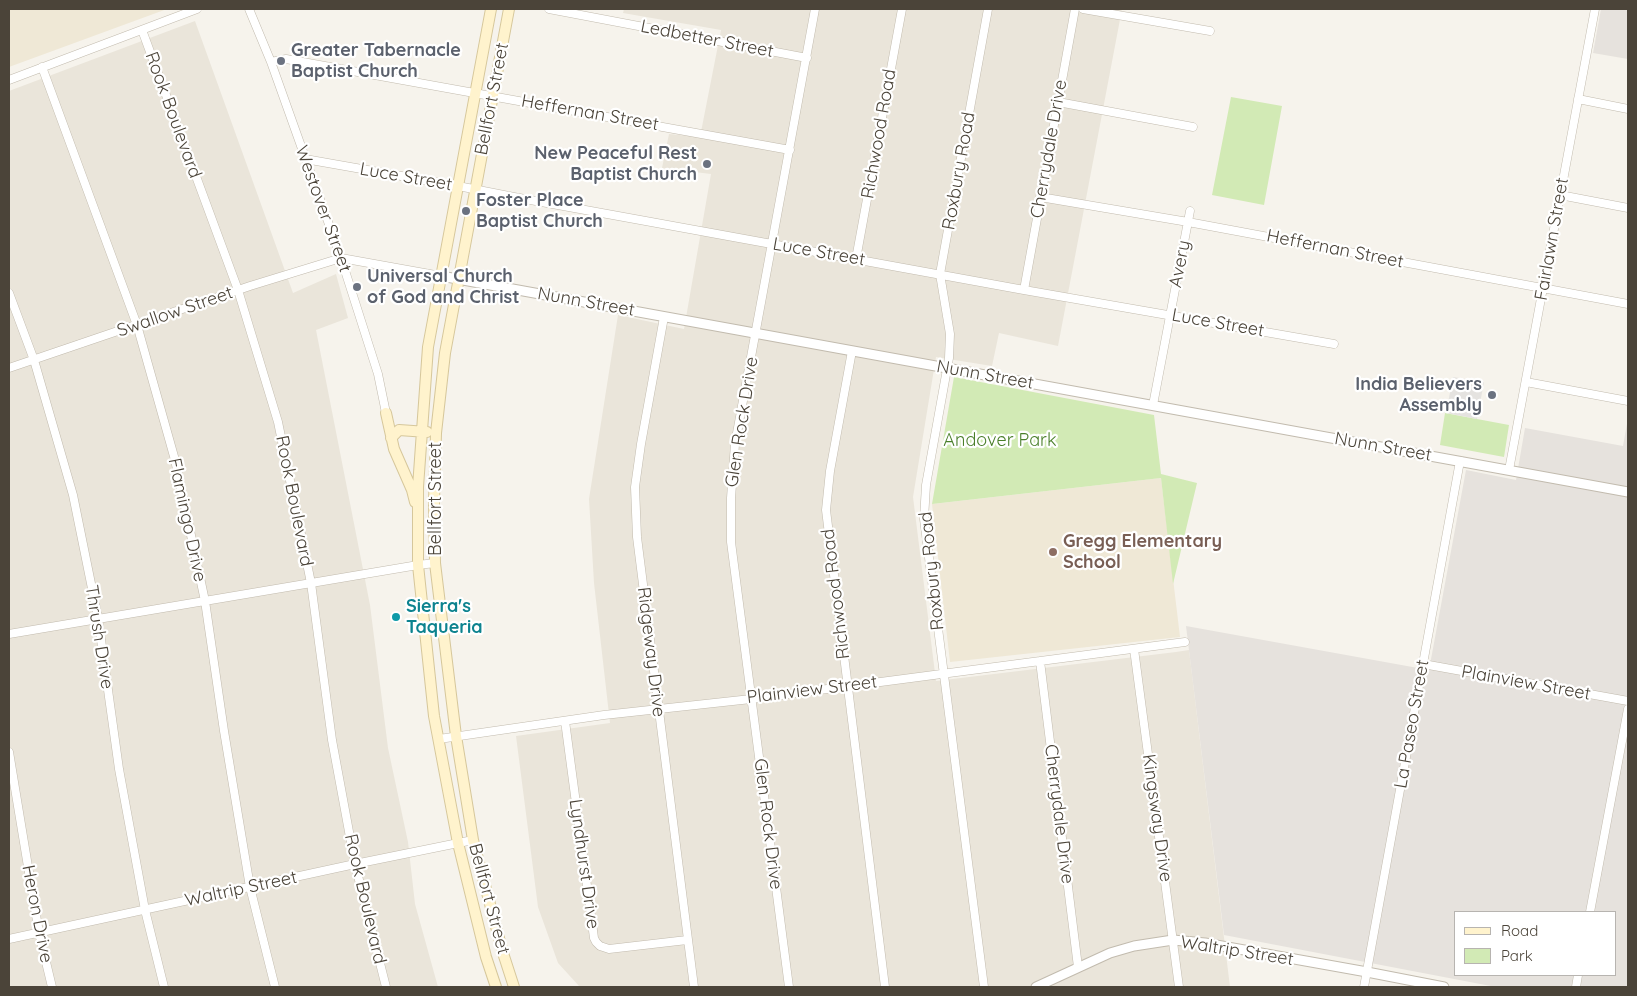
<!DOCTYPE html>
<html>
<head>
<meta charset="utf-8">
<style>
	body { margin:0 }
	#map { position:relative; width:1637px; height:996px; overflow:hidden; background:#f6f3ec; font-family:Quicksand,sans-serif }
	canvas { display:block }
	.frame { position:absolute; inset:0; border:10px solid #4b4439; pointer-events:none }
	.legend { position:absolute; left:1454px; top:911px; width:162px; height:65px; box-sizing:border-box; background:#fff; border:1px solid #b7b4b0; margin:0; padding:6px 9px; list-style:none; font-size:15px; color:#4b4439 }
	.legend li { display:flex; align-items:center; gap:10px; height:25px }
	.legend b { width:25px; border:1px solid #b7b4b0 }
</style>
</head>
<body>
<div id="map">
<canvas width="1637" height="996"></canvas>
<div class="frame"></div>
<ul class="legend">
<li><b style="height:6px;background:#fff3cd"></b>Road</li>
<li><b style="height:14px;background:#d2eab5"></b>Park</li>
</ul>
</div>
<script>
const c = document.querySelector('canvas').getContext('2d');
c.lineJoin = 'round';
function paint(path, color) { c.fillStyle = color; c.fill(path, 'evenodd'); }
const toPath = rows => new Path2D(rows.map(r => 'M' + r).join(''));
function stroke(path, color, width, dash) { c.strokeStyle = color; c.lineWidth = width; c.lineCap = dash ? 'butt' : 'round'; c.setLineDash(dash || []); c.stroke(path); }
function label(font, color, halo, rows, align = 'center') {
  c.font = font + ' Quicksand,sans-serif'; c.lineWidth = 4.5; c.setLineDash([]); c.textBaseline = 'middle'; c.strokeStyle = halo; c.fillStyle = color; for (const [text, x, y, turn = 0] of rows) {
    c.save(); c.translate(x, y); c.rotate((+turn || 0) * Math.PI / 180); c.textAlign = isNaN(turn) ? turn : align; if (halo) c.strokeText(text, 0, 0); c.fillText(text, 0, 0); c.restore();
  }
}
paint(toPath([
	[624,9,1122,9,1058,346,999,333,992,366,936,357,913,497,936,681,1176,652,1189,650,1230,987,582,987,579,986,558,963,538,907,516,736,610,723,594,583,589,499,618,315,684,329,711,174,662,168,669,134,700,137,721,30,623,13],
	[195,21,293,293,336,274,348,318,316,330,370,605,388,748,408,842,415,904,438,987,9,987,9,91]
]), '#eae5da');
paint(toPath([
	[1601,9,1628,9,1628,59,1593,53],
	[1628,418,1628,987,1496,987,1224,935,1186,626,1429,670,1466,470,1516,480,1525,428,1623,446],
	[1456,912,1616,912,1616,975,1456,975]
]), '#e6e2dd');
paint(toPath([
	[9,9,167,9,9,67],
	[1161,478,1180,637,950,662,932,504]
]), '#efe8d6');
paint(toPath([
	[1231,97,1282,106,1264,205,1212,195],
	[954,377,1154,415,1161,474,1197,483,1173,584,1161,478,932,504],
	[1445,413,1509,425,1504,457,1440,445]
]), '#d2eab5');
paint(toPath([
	[1453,377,1484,382,1477,419,1446,413]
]), '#e5e3e0');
const minor = toPath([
	[249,9,271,62,341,258,378,374,386,413],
	[549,9,807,58],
	[1083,9,1210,31],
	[142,30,238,290,278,422,311,583,332,740,355,864,386,987],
	[271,62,286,59,790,150],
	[42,67,137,325,175,460,205,601,224,731,250,887,275,987],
	[9,80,197,9],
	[1578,99,1628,109],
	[1058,102,1193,127],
	[305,159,458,186,514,197,1024,290,1334,344],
	[1560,195,1628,208],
	[1040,197,1188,222,1628,304],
	[856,259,902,9],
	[1024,290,1075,9],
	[9,293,34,360,73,495,98,618,119,769,145,910,164,987],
	[664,317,641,444,635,487,637,537,694,987],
	[852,351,830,471,826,510,885,987],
	[9,368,250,286,341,258,441,276],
	[1526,382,1628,401],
	[1153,405,1190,211],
	[1509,470,1595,9],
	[9,634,418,565,435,563],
	[1134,649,1179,987],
	[1040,661,1078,967],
	[1423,664,1628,701],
	[565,721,594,938,596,942,600,946,609,949,687,940],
	[439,739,604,715,751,699,1185,642],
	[9,752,39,933,52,987],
	[1590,912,1628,709],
	[9,939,355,864,473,840],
	[789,987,731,542,731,498,735,444,815,9],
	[984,987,924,519,926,485,949,358,950,334,940,274,988,9],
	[1364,987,1460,461],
	[1576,987,1578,975]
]);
const tertiary = toPath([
	[441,276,1628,492],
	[1036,987,1110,953,1134,946,1173,940,1205,943,1367,972,1444,987]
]);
const secondary = toPath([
	[491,9,428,347,418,487,418,565,434,716,458,843,486,957,496,987],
	[509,9,445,353,436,433,434,502,435,563,456,736,473,840,503,953,514,987],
	[386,413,394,449,412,490,415,502],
	[391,438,399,430,427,432]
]);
stroke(minor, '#c2bbae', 9);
stroke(tertiary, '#c2bbae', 11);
stroke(secondary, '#d6c79b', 12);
stroke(minor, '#fff', 8);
stroke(tertiary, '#fff', 9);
stroke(secondary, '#fff3cd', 10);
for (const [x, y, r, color] of [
	[281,61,5,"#6b7280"],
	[707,164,5,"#6b7280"],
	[466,211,5,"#6b7280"],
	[357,287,5,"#6b7280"],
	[1492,395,5,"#6b7280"],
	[1053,552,5,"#8d6e63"],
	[396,617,5,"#0f9aa8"]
]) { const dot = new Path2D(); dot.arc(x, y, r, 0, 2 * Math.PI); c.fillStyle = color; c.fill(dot); stroke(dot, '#fff', 2); }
label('18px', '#4b4439', '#fff', [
	["Ledbetter Street",707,39,11],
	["Bellfort Street",492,99,-79],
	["Heffernan Street",590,113,10],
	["Rook Boulevard",173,115,70],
	["Richwood Road",879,134,-80],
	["Cherrydale Drive",1049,149,-80],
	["Roxbury Road",959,171,-80],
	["Luce Street",406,177,10],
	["Westover Street",323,209,70],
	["Fairlawn Street",1552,239,-80],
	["Heffernan Street",1335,249,11],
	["Luce Street",819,252,10],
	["Avery",1180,264,-79],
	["Nunn Street",586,302,10],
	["Swallow Street",175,312,-19],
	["Luce Street",1218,323,10],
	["Nunn Street",985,375,10],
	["Glen Rock Drive",742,422,-81],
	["Nunn Street",1383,447,10],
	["Bellfort Street",436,499,-90],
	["Rook Boulevard",294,501,79],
	["Flamingo Drive",187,520,78],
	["Roxbury Road",932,571,-96],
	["Richwood Road",836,594,-97],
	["Thrush Drive",99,637,81],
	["Ridgeway Drive",651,652,83],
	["Plainview Street",1526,683,10],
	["Plainview Street",812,690,-7],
	["La Paseo Street",1412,724,-80],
	["Cherrydale Drive",1059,814,83],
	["Kingsway Drive",1157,818,82],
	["Glen Rock Drive",768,824,83],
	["Lyndhurst Drive",584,864,82],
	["Waltrip Street",241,889,-12],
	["Rook Boulevard",365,899,77],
	["Bellfort Street",489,899,75],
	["Heron Drive",37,914,79],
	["Waltrip Street",1237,951,9]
]);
label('bold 18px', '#5b616d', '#fff', [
	["Greater Tabernacle",291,51],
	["Baptist Church",291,72],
	["New Peaceful Rest",697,154,"right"],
	["Baptist Church",697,175,"right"],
	["Foster Place",476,201],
	["Baptist Church",476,222],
	["Universal Church",367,277],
	["of God and Christ",367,298],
	["India Believers",1482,385,"right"],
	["Assembly",1482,406,"right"]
], 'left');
label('18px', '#4a7f2a', '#fff', [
	["Andover Park",1000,441]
]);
label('bold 18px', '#785e54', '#fff', [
	["Gregg Elementary",1063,542],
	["School",1063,563]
], 'left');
label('bold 18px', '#0d838f', '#fff', [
	["Sierra's",406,607],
	["Taqueria",406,628]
], 'left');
</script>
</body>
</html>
